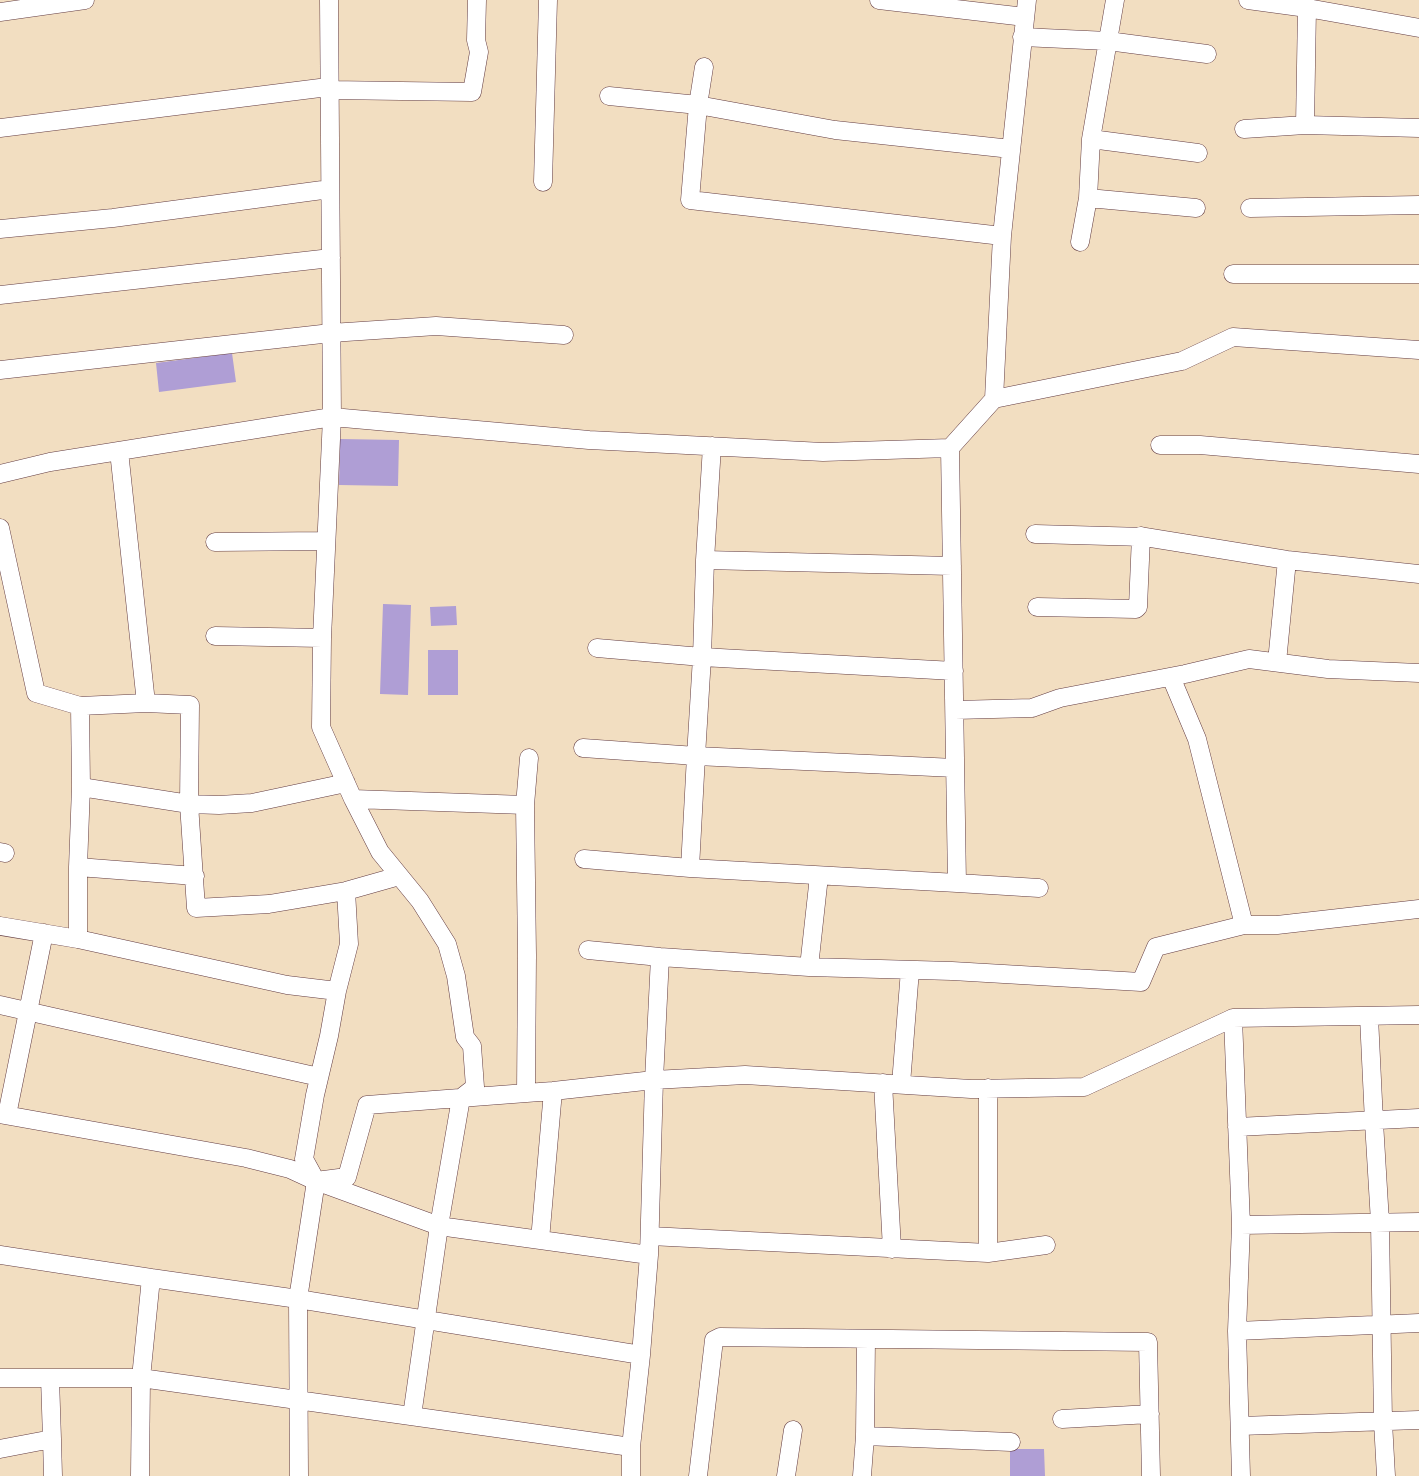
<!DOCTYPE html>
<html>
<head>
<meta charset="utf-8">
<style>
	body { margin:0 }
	canvas { display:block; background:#f2dec1 }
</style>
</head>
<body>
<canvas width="1419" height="1476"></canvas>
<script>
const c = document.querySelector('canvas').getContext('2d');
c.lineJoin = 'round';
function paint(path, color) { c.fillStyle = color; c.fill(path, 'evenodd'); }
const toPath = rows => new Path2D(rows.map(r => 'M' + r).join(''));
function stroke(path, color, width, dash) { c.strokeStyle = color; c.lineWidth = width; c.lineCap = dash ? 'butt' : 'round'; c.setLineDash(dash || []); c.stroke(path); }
paint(toPath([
	[232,353,236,382,159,392,156,363],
	[340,439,399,440,398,486,339,485],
	[383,604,411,605,408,695,380,694],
	[456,606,457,625,431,626,430,607],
	[428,650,458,650,458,695,428,695],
	[1010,1449,1044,1449,1045,1476,1010,1476]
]), '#af9ed5');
const minor = toPath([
	[329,0,332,417,322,638,321,727,353,799,380,852,420,901,447,944,456,976,465,1037,472,1046,475,1087,461,1098,439,1226,412,1416],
	[879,0,1025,17],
	[1248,0,1307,8,1419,28],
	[0,12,85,0],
	[1022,37,1108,41,1207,54],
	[704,67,698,105,690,200,1002,236],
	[609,96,698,105,835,130,1011,149],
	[1305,125,1419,128],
	[0,128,320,88,330,90,472,92,479,52,476,40,477,0],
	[1244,129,1305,125,1307,8],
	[1091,139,1198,153],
	[543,182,548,0],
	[1088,198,1196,208],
	[1250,208,1419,205],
	[0,229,113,218,330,189],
	[1080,242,1088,198,1091,139,1115,0],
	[1233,274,1419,274],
	[0,295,331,258],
	[0,370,331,333,436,326,564,335],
	[994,399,1002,236,1027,0],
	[1160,445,1200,445,1419,464],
	[950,448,994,399,1182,361,1233,337,1419,350],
	[119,451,146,703],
	[0,474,50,462,332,417,589,440,823,452,950,448,957,883,690,868,696,756,583,748],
	[0,528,36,693,80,706],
	[1035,534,1145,537,1287,560,1419,574],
	[215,542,326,541],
	[705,560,952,566],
	[1037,607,1136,609,1138,607,1141,536],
	[215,636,322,638],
	[597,648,702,657,705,560,712,446],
	[1277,662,1287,560],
	[954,671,702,657,696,756,955,768],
	[1171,677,1197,739,1244,925],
	[955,710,1032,708,1060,698,1185,674,1249,659,1328,669,1419,673],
	[346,783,252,803,219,805,189,804,196,908,269,904,346,891,399,876],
	[353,799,525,805,527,955,526,1093],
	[525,805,529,758],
	[0,852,5,853],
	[584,859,690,868],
	[78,867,81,787,80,706,146,703,190,705,189,804,81,787],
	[957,883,1039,888],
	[0,926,78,939,78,867,195,876],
	[78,939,287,985,337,991,329,1036,315,1095,304,1159,316,1181,298,1299,299,1476],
	[588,950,660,957,809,967,952,971,1141,982,1156,947,1244,925,1277,925,1419,909],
	[809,967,819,876],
	[337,991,349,944,346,891],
	[0,1005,319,1077],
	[1369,1017,1374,1122,1380,1222,1383,1422,1386,1476],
	[1233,1018,1241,1225,1237,1331,1241,1476],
	[883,1083,892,1249],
	[901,1084,910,970],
	[0,1114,246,1158,290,1169,316,1181,439,1226,649,1255],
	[7,1115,44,933],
	[1237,1127,1419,1118],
	[316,1181,347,1177,367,1105,553,1091,654,1080,745,1075,971,1089,1084,1087,1233,1018,1419,1015],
	[1241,1225,1419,1222],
	[650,1236,988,1253,988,1088],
	[540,1240,553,1091],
	[988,1253,1046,1245],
	[0,1255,151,1278,141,1378,140,1476],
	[151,1278,298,1299,641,1355],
	[1237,1331,1419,1323],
	[0,1378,141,1378,631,1447],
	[50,1378,52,1439],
	[1062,1419,1150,1414],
	[1240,1426,1419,1420],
	[865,1436,1011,1442],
	[0,1449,52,1439,53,1476],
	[631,1476,631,1447,641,1355,649,1255,654,1080,660,957],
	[698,1476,714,1340,720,1337,1148,1342,1151,1476],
	[786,1476,793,1430],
	[862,1476,865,1436,866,1339]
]);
stroke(minor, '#633c42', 19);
stroke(minor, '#fff', 18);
</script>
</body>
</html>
